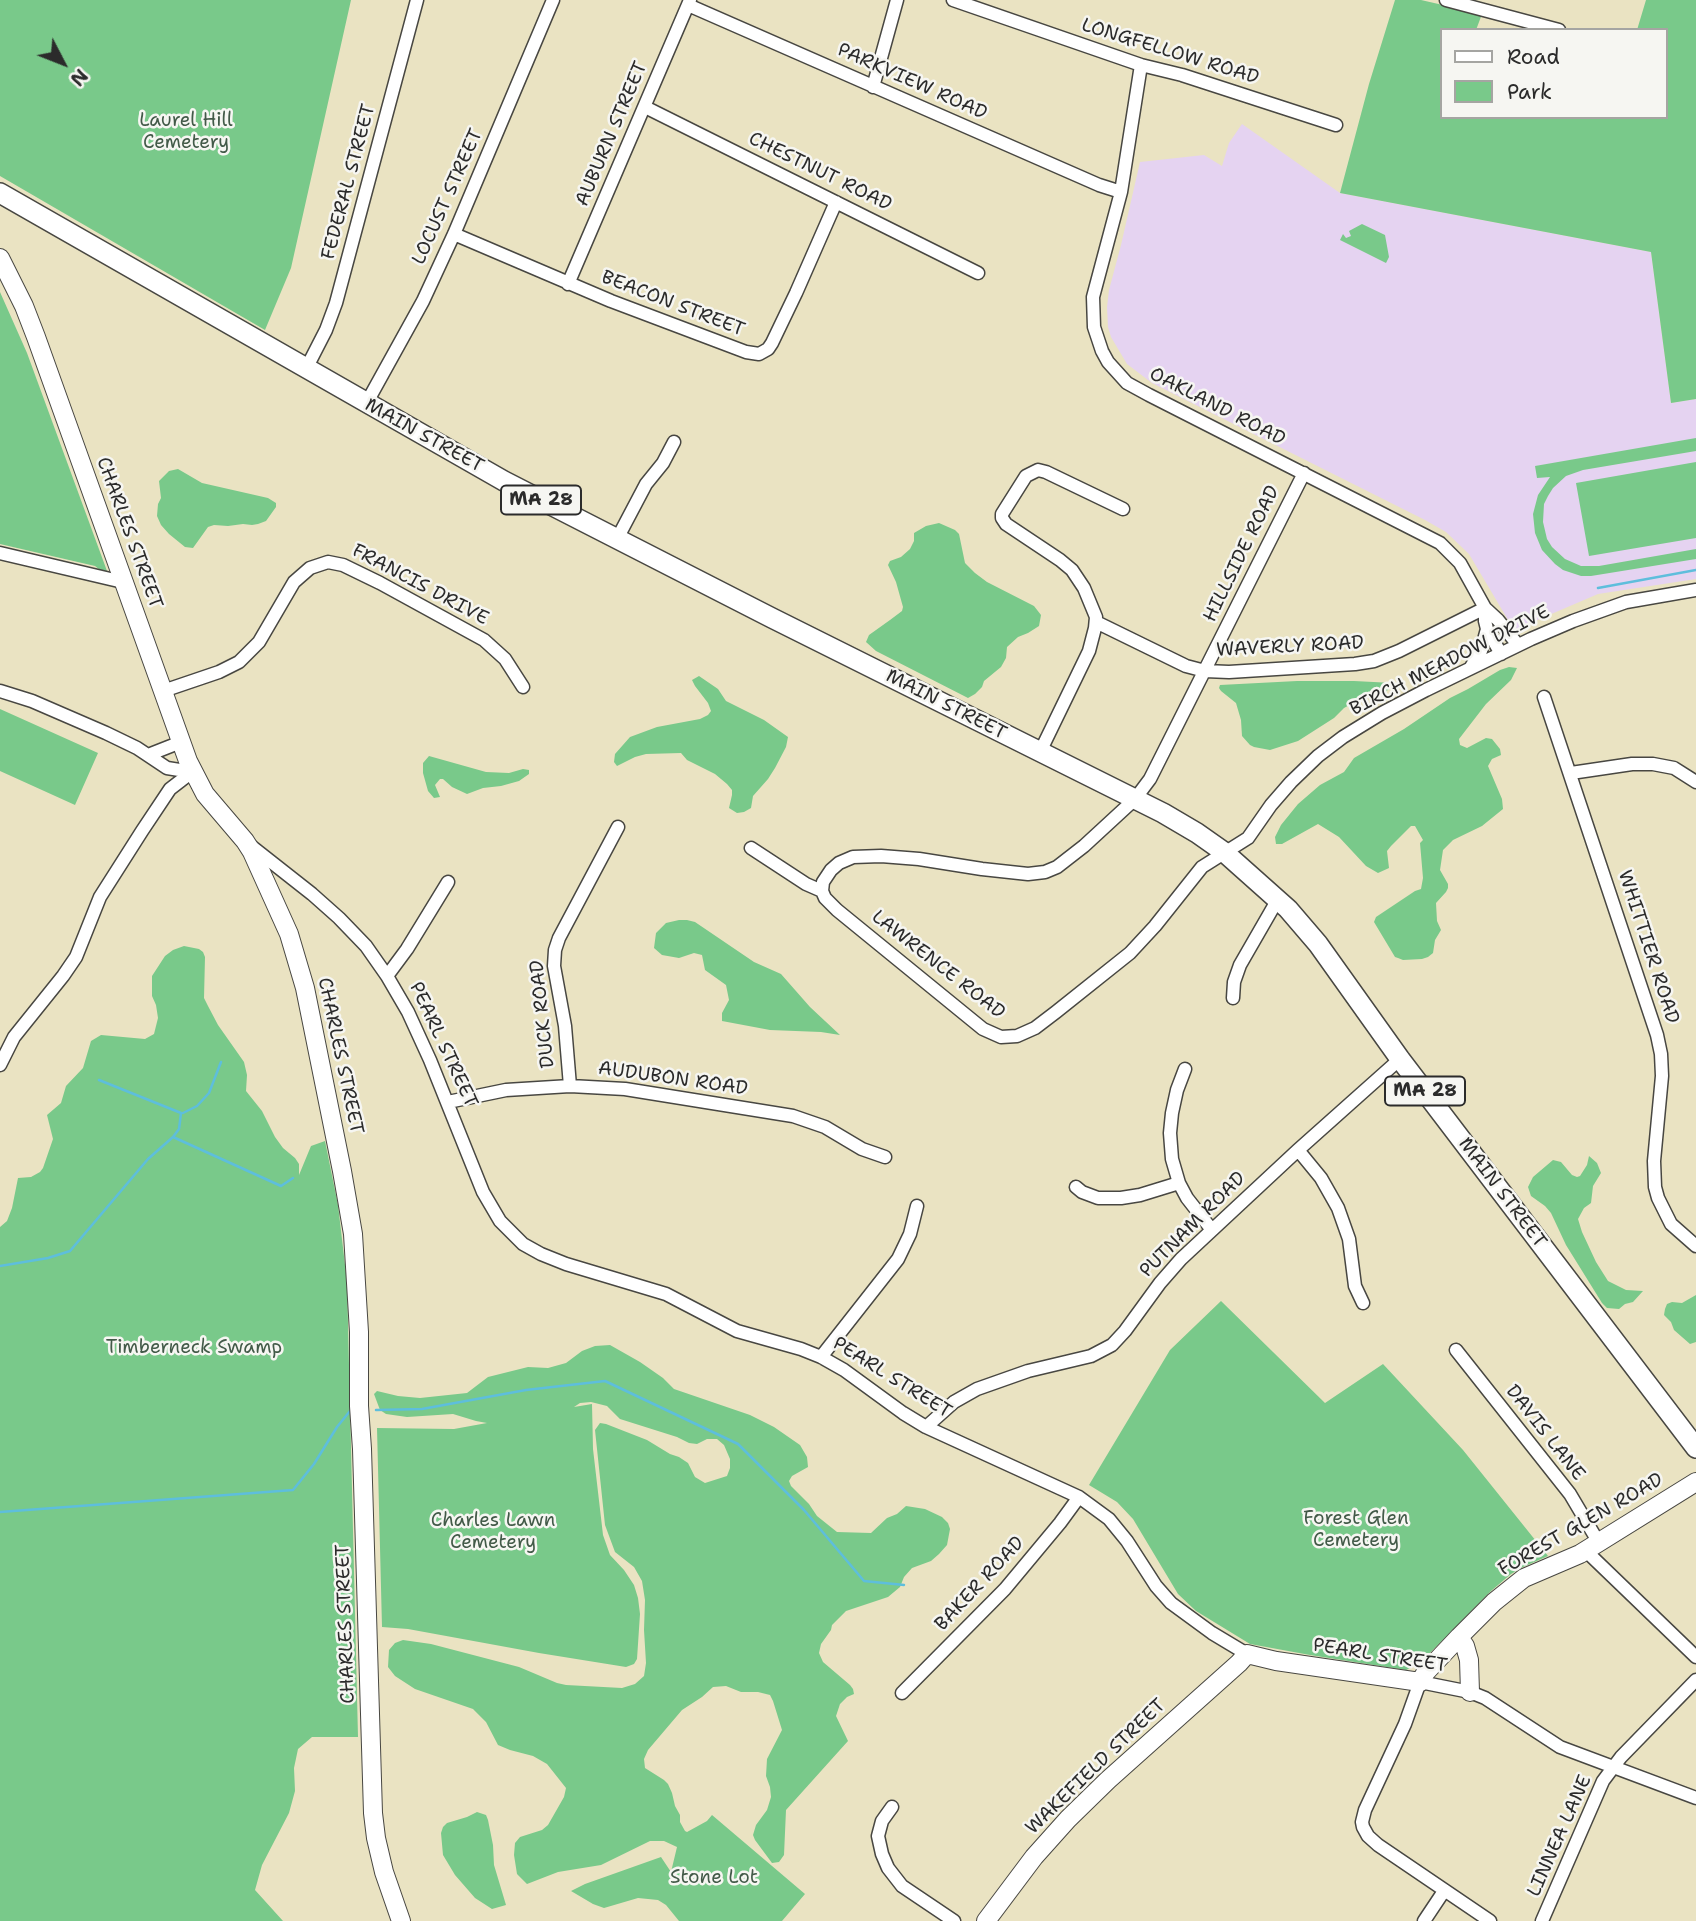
<!DOCTYPE html>
<html>
<head>
<meta charset="utf-8">
<style>
	body { margin:0 }
	#map { position:relative; width:1696px; height:1921px; overflow:hidden; background:#eae3c2; font-family:"Shantell Sans",sans-serif }
	canvas { display:block }
	.legend { position:absolute; left:1440px; top:28px; width:228px; height:91px; box-sizing:border-box; background:#f6f6f2; border:2px solid #a5a5a2; margin:0; padding:9px 12px; list-style:none; font-size:21px; color:#2b2b2b }
	.legend li { display:flex; align-items:center; gap:14px; height:35px }
	.legend b { width:35px; border:2px solid #a5a5a2 }
	.north { position:absolute; left:28px; top:28px; width:70px; height:70px; -webkit-text-stroke:5px #f6f6f2; paint-order:stroke; rotate:132deg; font-size:19px; font-weight:700; line-height:28px; text-align:center; color:#2b2b2b }
	.north::after { content:''; display:block; margin:auto; width:24px; height:32px; background:#2b2b2b; clip-path:polygon(50% 0,100% 100%,50% 72%,0 100%) }
</style>
</head>
<body>
<div id="map">
<canvas width="1696" height="1921"></canvas>
<ul class="legend">
<li><b style="height:9px;background:#fff"></b>Road</li>
<li><b style="height:19px;background:#79c98a"></b>Park</li>
</ul>
<div class="north">N</div>
</div>
<script>
const c = document.querySelector('canvas').getContext('2d');
c.lineJoin = 'round';
function paint(path, color) { c.fillStyle = color; c.fill(path, 'evenodd'); }
const toPath = rows => new Path2D(rows.map(r => 'M' + r).join(''));
function stroke(path, color, width, dash) { c.strokeStyle = color; c.lineWidth = width; c.lineCap = dash ? 'butt' : 'round'; c.setLineDash(dash || []); c.stroke(path); }
function label(font, color, halo, rows, align = 'center') {
  c.font = font + ' "Shantell Sans",sans-serif'; c.lineWidth = 5; c.setLineDash([]); c.textBaseline = 'middle'; c.strokeStyle = halo; c.fillStyle = color; for (const [text, x, y, turn = 0] of rows) {
    c.save(); c.translate(x, y); c.rotate((+turn || 0) * Math.PI / 180); c.textAlign = isNaN(turn) ? turn : align; if (halo) c.strokeText(text, 0, 0); c.fillText(text, 0, 0); c.restore();
  }
}
paint(toPath([
	[1242,124,1340,193,1651,252,1671,403,1696,399,1696,579,1598,594,1514,630,1469,554,1446,532,1425,520,1152,383,1127,364,1111,337,1108,327,1107,307,1109,290,1121,245,1140,162,1204,155,1222,166,1229,143]
]), '#e5d3f1');
paint(toPath([
	[0,0,351,0,291,268,265,330,0,176],
	[1395,0,1421,0,1482,14,1476,30,1442,30,1442,117,1666,117,1666,30,1637,30,1646,0,1696,0,1696,399,1671,403,1651,252,1340,193,1369,84],
	[1362,224,1385,235,1389,257,1386,263,1340,240,1343,234,1346,238,1351,236,1349,231],
	[0,292,27,353,107,571,100,570,95,566,0,544],
	[1696,438,1696,451,1583,470,1566,476,1553,488,1548,496,1544,504,1543,522,1547,539,1552,547,1565,559,1581,566,1599,566,1696,549,1696,559,1591,576,1581,576,1563,570,1555,564,1542,550,1535,533,1533,514,1538,495,1550,477,1537,478,1535,466],
	[1696,462,1696,538,1589,556,1576,483],
	[178,469,202,483,268,498,276,503,276,507,266,521,258,524,252,525,243,524,228,526,214,525,208,527,193,548,185,547,169,534,161,525,157,516,158,504,161,498,159,481,169,471],
	[939,523,955,530,959,534,965,563,975,573,987,582,1034,606,1041,615,1039,626,1028,633,1018,637,1007,647,1006,658,1001,667,984,681,982,687,975,694,968,698,876,651,866,642,869,635,890,620,902,611,903,607,896,582,888,565,890,561,901,557,910,549,914,541,914,533,926,526],
	[1509,667,1517,668,1511,680,1486,704,1459,739,1460,745,1467,748,1486,738,1492,739,1500,749,1501,755,1492,759,1488,766,1502,799,1503,809,1482,826,1453,840,1443,850,1440,870,1448,884,1448,888,1446,892,1436,903,1437,921,1441,930,1435,940,1433,953,1428,957,1422,959,1403,960,1398,958,1395,957,1374,922,1376,917,1415,891,1421,889,1423,878,1420,843,1423,840,1415,826,1411,826,1391,846,1387,851,1389,868,1378,873,1366,866,1339,837,1318,824,1282,844,1276,844,1275,837,1281,825,1298,804,1320,785,1344,772,1354,758,1404,729,1450,698,1468,689,1500,670],
	[699,676,718,689,726,701,764,720,788,737,786,747,775,768,768,779,753,796,751,808,744,812,737,813,729,808,732,795,732,790,727,784,715,774,687,760,681,753,646,754,635,757,617,766,614,762,615,754,630,737,657,727,700,719,708,715,711,711,708,703,695,686,692,680],
	[1297,681,1354,681,1393,683,1389,689,1384,693,1364,697,1344,708,1334,718,1298,741,1270,750,1254,747,1250,745,1242,736,1241,720,1236,703,1221,691,1219,688,1220,685],
	[0,709,98,753,75,805,0,771],
	[429,756,486,772,509,773,523,769,529,770,529,774,519,781,501,786,483,788,467,794,452,787,443,779,440,779,435,785,440,797,434,798,428,791,423,773,423,763],
	[679,920,687,920,695,922,754,962,781,974,810,1007,840,1035,821,1032,770,1030,722,1021,722,1013,729,1000,726,985,705,970,702,955,694,953,679,958,662,955,654,948,656,933,666,923],
	[184,946,199,949,203,952,205,957,204,998,208,1006,218,1025,244,1062,247,1075,246,1091,262,1111,275,1137,283,1148,295,1158,299,1164,299,1175,311,1146,325,1141,338,1205,347,1282,358,1737,312,1737,298,1749,294,1768,295,1791,289,1813,262,1865,255,1890,283,1921,0,1921,0,1227,7,1221,12,1208,18,1178,31,1177,40,1172,43,1168,53,1139,47,1115,61,1103,66,1086,83,1068,91,1041,101,1035,145,1039,154,1034,158,1018,156,1005,152,996,152,976,165,956,173,950],
	[1589,1156,1597,1163,1601,1173,1593,1186,1591,1203,1584,1208,1578,1219,1582,1232,1596,1262,1608,1281,1626,1290,1643,1291,1633,1302,1625,1304,1619,1309,1607,1308,1602,1303,1566,1245,1551,1213,1545,1206,1531,1196,1528,1187,1533,1177,1553,1160,1561,1162,1572,1175,1577,1177,1580,1176,1587,1165],
	[1696,1295,1696,1342,1690,1344,1674,1330,1671,1322,1664,1315,1665,1309,1667,1304,1672,1302,1682,1303],
	[1221,1301,1325,1403,1383,1364,1463,1450,1548,1556,1523,1567,1511,1574,1491,1591,1419,1664,1406,1670,1310,1655,1250,1644,1196,1611,1178,1594,1133,1519,1117,1502,1089,1485,1170,1350],
	[610,1345,640,1362,663,1378,674,1389,750,1415,774,1427,800,1445,807,1457,808,1467,792,1476,789,1481,791,1486,809,1504,817,1516,837,1532,871,1533,887,1518,897,1514,906,1506,925,1509,942,1517,948,1523,950,1529,947,1545,939,1554,931,1561,912,1568,904,1577,900,1587,888,1597,846,1611,832,1625,831,1630,821,1644,819,1653,823,1662,850,1685,853,1689,854,1694,847,1697,840,1704,836,1716,848,1741,786,1810,784,1855,779,1862,772,1863,755,1840,753,1835,756,1825,767,1810,771,1797,770,1787,766,1776,767,1759,782,1730,773,1701,770,1695,758,1692,741,1692,726,1686,713,1687,702,1697,682,1710,648,1750,644,1759,645,1768,664,1780,668,1784,672,1793,675,1806,680,1815,680,1822,685,1831,687,1832,707,1821,712,1815,805,1894,782,1921,679,1921,666,1905,658,1900,638,1898,604,1908,593,1904,571,1891,585,1884,661,1857,671,1872,677,1847,664,1841,650,1841,601,1865,558,1872,527,1884,517,1874,514,1855,515,1843,520,1837,542,1830,548,1825,564,1797,566,1788,547,1764,533,1756,510,1750,498,1745,486,1722,473,1709,415,1689,395,1676,388,1667,389,1650,395,1643,403,1640,431,1644,519,1667,557,1683,566,1685,622,1688,635,1684,644,1676,646,1663,644,1630,645,1600,642,1581,634,1567,615,1552,605,1525,595,1430,600,1423,606,1424,647,1440,670,1454,679,1457,688,1463,695,1477,705,1483,727,1476,730,1468,730,1459,724,1445,717,1439,707,1439,697,1444,689,1443,677,1437,620,1419,607,1406,591,1402,580,1403,574,1407,592,1404,593,1449,603,1535,610,1555,624,1570,634,1585,638,1598,640,1614,637,1659,634,1664,626,1667,539,1653,408,1629,382,1627,377,1428,454,1429,487,1423,476,1421,453,1414,407,1417,386,1414,380,1410,374,1394,377,1391,398,1396,420,1398,467,1393,488,1377,528,1367,548,1368,566,1363,582,1351,595,1346],
	[477,1812,486,1815,488,1820,493,1845,494,1865,506,1905,492,1909,475,1898,455,1875,443,1855,441,1833,443,1827,447,1823,467,1817]
]), '#79c98a');
stroke(toPath([
	[1598,588,1696,570],
	[99,1080,181,1113,179,1129,173,1137],
	[183,1113,197,1106,209,1093,221,1062],
	[0,1266,48,1258,70,1251,148,1159,173,1137,281,1186,293,1178],
	[376,1410,422,1409,526,1390,605,1381,738,1444,804,1510,864,1581,904,1585],
	[0,1512,293,1490,314,1464,337,1427,350,1411]
]), '#5ebedc', 2.5);
const street = toPath([
	[953,0,1141,65,1182,75,1336,125],
	[1446,0,1559,30],
	[688,5,1099,185,1121,192],
	[1141,65,1121,192,1093,297,1094,327,1102,351,1108,362,1127,383,1149,395,1440,543,1460,563,1485,608,1498,620,1518,645],
	[873,87,897,0],
	[645,107,978,273],
	[454,234,611,301,746,352,759,354,768,349,772,343,796,293,836,202],
	[568,284,690,0],
	[306,369,326,330,336,303,417,0],
	[366,404,423,301,454,234,553,0],
	[617,539,646,484,663,463,674,442],
	[0,553,123,582],
	[1485,608,1485,621,1487,629,1501,654],
	[1096,622,1186,666,1205,671,1229,672,1355,664,1374,661,1399,651,1485,608],
	[1471,667,1481,651,1487,629],
	[0,691,32,701,106,733,137,748,167,768,192,772],
	[163,691,219,672,239,662,259,642,294,582,310,568,328,562,343,565,380,583,484,640,505,659,523,687],
	[1544,697,1657,1035,1661,1054,1662,1076,1654,1161,1655,1187,1658,1198,1671,1224,1696,1246],
	[1040,752,1089,651,1095,628,1096,617,1084,588,1072,570,1060,560,1006,524,1002,518,1002,514,1026,476,1038,470,1046,472,1123,509],
	[148,755,181,742],
	[1571,773,1632,764,1653,764,1674,768,1696,782],
	[251,846,312,894,339,918,366,946,387,976,408,1012,430,1060,483,1192,500,1221,523,1244,541,1254,566,1264,666,1294,737,1331,801,1349,821,1357,844,1370,903,1413,926,1427,1079,1497,1109,1519,1127,1541,1156,1586,1171,1603,1212,1633,1247,1654],
	[751,848,806,884,822,891,825,898,837,910,983,1029,1001,1037,1017,1036,1035,1028,1056,1012,1130,953,1155,926,1202,867,1248,838,1271,805,1291,782,1318,756,1343,737,1382,713,1426,690,1531,639,1573,621,1626,602,1696,590],
	[822,891,823,882,831,870,839,863,853,857,881,856,919,859,982,869,1028,874,1045,872,1057,867,1084,846,1135,799,1150,779,1304,473],
	[387,976,407,949,448,882],
	[1233,998,1234,982,1240,965,1278,899],
	[0,1065,14,1037,63,976,76,957,100,897,142,831,170,789,192,772],
	[1185,1069,1177,1090,1172,1113,1170,1133,1172,1159,1179,1183,1187,1198,1212,1230],
	[570,1086,565,1026,554,966,555,950,559,938,618,827],
	[448,1102,506,1090,570,1086,625,1089,793,1116,825,1127,862,1149,885,1157],
	[1298,1150,1321,1178,1338,1208,1349,1239,1355,1286,1363,1303],
	[1076,1187,1082,1192,1098,1198,1121,1198,1140,1195,1179,1183],
	[1456,1350,1570,1494,1599,1543],
	[821,1357,898,1259,910,1234,917,1206],
	[926,1427,954,1402,977,1389,1028,1371,1091,1356,1112,1345,1125,1331,1160,1283,1181,1259,1298,1150,1400,1059],
	[1586,1551,1696,1657],
	[902,1693,1005,1589,1060,1523,1079,1497],
	[892,1807,882,1821,878,1836,882,1854,888,1868,902,1886,954,1921],
	[1424,1921,1444,1891],
	[1490,1921,1378,1845,1368,1836,1363,1827,1362,1822,1365,1810,1405,1724,1420,1682,1470,1692,1485,1698,1560,1747,1696,1798],
	[1542,1921,1603,1781,1621,1757,1696,1680]
]);
const secondary = toPath([
	[0,258,24,306,36,337,188,761,205,794,245,841,252,852,289,934,305,988,342,1171,353,1234,359,1332,359,1406,362,1449,373,1813,376,1838,384,1872,401,1921],
	[1470,1692,1469,1660,1465,1646,1459,1637,1494,1602,1524,1578,1580,1554,1696,1482],
	[986,1921,1034,1857,1068,1819,1108,1780,1239,1663,1247,1654,1276,1661,1420,1682,1426,1672,1459,1637]
]);
const primary = toPath([
	[0,193,504,481,772,618,1163,813,1197,833,1224,852,1288,909,1318,944,1400,1059,1696,1448]
]);
stroke(street, '#484742', 15);
stroke(secondary, '#484742', 20);
stroke(primary, '#484742', 22);
stroke(street, '#fff', 12);
stroke(secondary, '#fff', 18);
stroke(primary, '#fff', 19);
for (const [x, y, w] of [
	[541,500,80],
	[1425,1091,80]
]) { const box = new Path2D(); box.roundRect(x - w / 2, y - 14.5, w, 29, 5); c.fillStyle = '#f6f6f2'; c.fill(box); stroke(box, '#2b2b2b', 2); }
label('bold 18px', '#2b2b2b', null, [
	["MA 28",541,500],
	["MA 28",1425,1091]
]);
label('19px', '#2b2b2b', '#f6f6f2', [
	["LONGFELLOW ROAD",1170,52,17],
	["PARKVIEW ROAD",912,82,24],
	["AUBURN STREET",612,134,-67],
	["CHESTNUT ROAD",820,172,26],
	["FEDERAL STREET",349,182,-75],
	["LOCUST STREET",448,197,-66],
	["BEACON STREET",673,304,21],
	["OAKLAND ROAD",1217,407,27],
	["MAIN STREET",424,436,29],
	["CHARLES STREET",129,533,70],
	["HILLSIDE ROAD",1242,554,-64],
	["FRANCIS DRIVE",420,585,28],
	["WAVERLY ROAD",1290,647,-3],
	["BIRCH MEADOW DRIVE",1450,661,-27],
	["MAIN STREET",946,705,27],
	["WHITTIER ROAD",1648,947,72],
	["LAWRENCE ROAD",938,965,38],
	["DUCK ROAD",543,1014,-96],
	["PEARL STREET",443,1045,65],
	["CHARLES STREET",340,1056,78],
	["AUDUBON ROAD",673,1079,8],
	["MAIN STREET",1502,1193,53],
	["PUTNAM ROAD",1193,1225,-45],
	["PEARL STREET",892,1378,32],
	["DAVIS LANE",1545,1433,52],
	["FOREST GLEN ROAD",1581,1525,-30],
	["BAKER ROAD",980,1584,-47],
	["CHARLES STREET",346,1624,-92],
	["PEARL STREET",1380,1656,9],
	["WAKEFIELD STREET",1096,1767,-44],
	["LINNEA LANE",1560,1836,-66]
]);
label('19px', '#425a48', '#f6f6f2', [
	["Laurel Hill",186,121],
	["Cemetery",186,143],
	["Timberneck Swamp",194,1348],
	["Forest Glen",1356,1519],
	["Cemetery",1356,1541],
	["Charles Lawn",493,1521],
	["Cemetery",493,1543],
	["Stone Lot",714,1878]
]);
</script>
</body>
</html>
